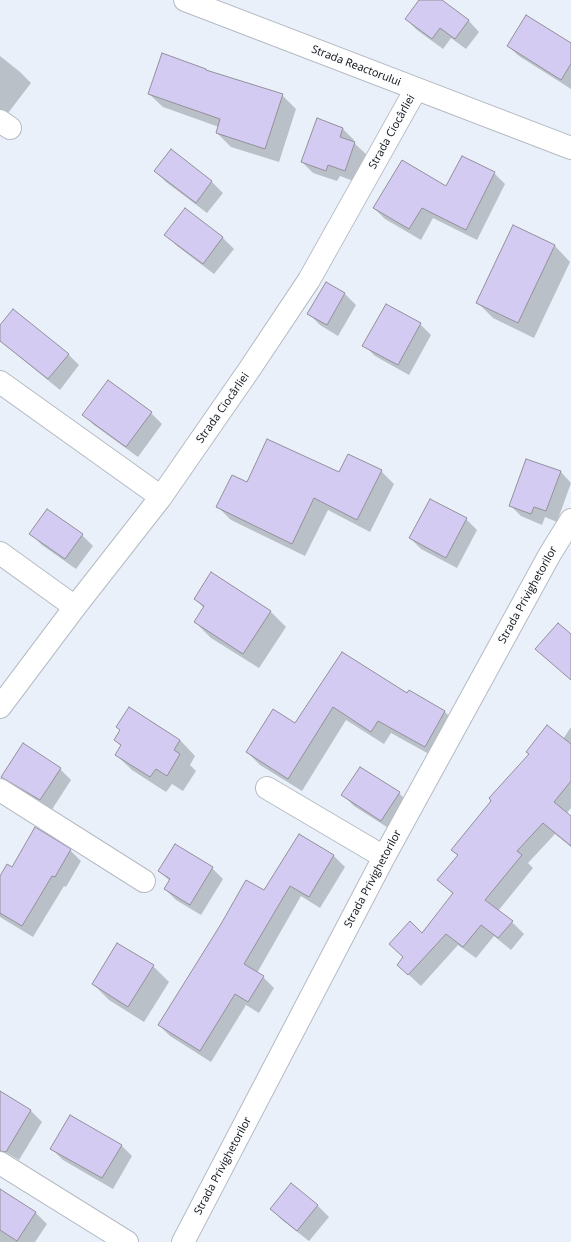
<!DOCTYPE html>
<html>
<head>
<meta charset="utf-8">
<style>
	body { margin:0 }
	canvas { display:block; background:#e9f0f9 }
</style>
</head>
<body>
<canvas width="571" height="1242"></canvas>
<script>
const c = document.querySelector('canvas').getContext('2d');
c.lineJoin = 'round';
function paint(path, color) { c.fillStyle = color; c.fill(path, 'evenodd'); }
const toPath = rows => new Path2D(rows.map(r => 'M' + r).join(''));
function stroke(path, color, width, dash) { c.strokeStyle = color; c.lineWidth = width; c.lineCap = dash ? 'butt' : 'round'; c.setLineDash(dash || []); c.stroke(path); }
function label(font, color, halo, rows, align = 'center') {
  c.font = font + ' "Open Sans",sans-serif'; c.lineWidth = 3; c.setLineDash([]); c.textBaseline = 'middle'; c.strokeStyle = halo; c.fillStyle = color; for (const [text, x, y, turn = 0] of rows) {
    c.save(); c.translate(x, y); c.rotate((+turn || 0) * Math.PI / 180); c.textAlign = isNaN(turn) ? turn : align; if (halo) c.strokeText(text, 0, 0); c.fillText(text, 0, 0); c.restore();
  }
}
paint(toPath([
	[420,0,440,0,469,21,479,32,466,49,451,38,443,49,417,30,406,19],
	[571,44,571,89,519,56,508,46],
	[0,56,20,72,31,83,5,117,0,113],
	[208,72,282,95,296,109,279,162,231,147,217,133,219,127,163,107,149,94],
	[317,120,343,129,354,140,353,142,366,154,356,182,340,176,337,181,313,173,302,162],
	[171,151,212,182,223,193,207,213,166,182,155,171],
	[494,173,505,184,477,240,433,218,421,240,385,219,374,208],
	[185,210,223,238,234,249,214,274,177,246,166,235],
	[513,226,555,246,570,262,534,338,493,318,477,302],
	[326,284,345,294,356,305,338,336,320,325,309,314],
	[420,324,431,335,409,375,375,356,364,345],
	[0,326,68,354,79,365,60,390,0,341],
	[108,381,151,413,162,424,138,457,94,425,83,414],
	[527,460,561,472,571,483,557,522,545,517,542,525,521,516,510,505],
	[381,471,394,484,370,532,328,510,305,556,231,520,218,507,340,473],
	[466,519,477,530,457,568,421,549,410,538],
	[31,534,82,535,93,546,76,569,42,545],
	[195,599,270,611,286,627,259,668,211,638,195,622,204,608],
	[342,653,407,695,409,692,445,712,458,725,438,759,391,733,384,744,346,720,302,791,260,765,247,752,296,725],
	[571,727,571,808,566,814,571,818,571,847,555,834,528,863,533,868,498,911,512,922,524,934,511,950,494,936,476,958,458,945,421,986,398,965,454,895,439,880,458,856,452,850,563,739],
	[115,740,180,740,195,756,190,765,196,771,183,791,172,784,166,792,132,770,116,755,121,746],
	[60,769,71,780,51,811,14,788,3,777],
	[399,793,410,804,393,831,354,806,343,795],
	[299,835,334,856,345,867,320,908,301,896,257,973,263,977,274,988,259,1013,246,1005,211,1062,170,1036,159,1025,264,892],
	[70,850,81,861,66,887,64,886,33,937,0,917,0,878,12,868],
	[212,868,223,879,201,915,176,900,165,889,170,881,159,871],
	[153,966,169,982,144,1022,109,1000,93,984],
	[0,1106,31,1111,42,1122,19,1160,0,1149],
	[121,1145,132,1156,113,1189,63,1160,52,1149],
	[291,1184,318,1206,329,1217,309,1241,282,1220,271,1209],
	[0,1190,36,1213,47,1224,35,1242,0,1242]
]), '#0003');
const building = toPath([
	[419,0,442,0,469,20,455,39,440,28,432,39,405,19,419,0],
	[526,15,571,43,571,64,561,80,507,46,526,15],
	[162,53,206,69,206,70,283,94,265,149,216,133,220,119,148,94,162,53],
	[317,118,343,128,340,137,355,142,345,171,328,165,326,171,301,162,317,118],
	[171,149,212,181,196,203,154,171,171,149],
	[462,156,495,172,466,230,422,208,409,229,373,208,402,160,446,186,462,156],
	[185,208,223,237,203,264,164,235,185,208],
	[513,225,555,245,518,323,476,303,513,225],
	[326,282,345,293,327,325,307,314,326,282],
	[386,304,421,323,398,365,362,346,386,304],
	[13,309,69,354,48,379,0,341,0,325,13,309],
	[108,380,152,412,126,447,82,415,108,380],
	[267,439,339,472,348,454,382,470,357,520,314,498,292,544,216,507,232,475,247,482,267,439],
	[526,459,561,471,546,511,534,507,531,514,509,506,526,459],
	[430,499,467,518,446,558,409,538,430,499],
	[47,509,83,534,65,559,29,534,47,509],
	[211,572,271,611,243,654,194,622,204,606,194,599,211,572],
	[558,623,571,634,571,680,535,649,558,623],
	[342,652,407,693,409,690,445,711,425,747,378,721,371,732,333,707,288,779,246,752,273,709,295,723,342,652],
	[129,707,180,740,174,750,180,754,167,776,156,769,150,777,115,755,121,745,114,740,120,730,116,727,129,707],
	[547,725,571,744,571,781,554,802,571,816,571,846,543,823,517,851,522,855,485,900,513,921,498,938,481,925,463,947,446,934,408,975,397,965,403,957,389,944,410,921,422,933,453,893,437,880,458,855,451,850,491,801,489,798,529,754,526,752,547,725],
	[23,743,61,768,40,800,1,777,23,743],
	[360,767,400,792,381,821,341,795,360,767],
	[35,827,71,849,55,877,52,876,22,926,0,913,0,876,7,864,12,867,35,827],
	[299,834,334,855,309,897,290,886,244,964,264,976,248,1002,235,994,200,1051,158,1025,221,924,246,880,264,890,299,834],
	[175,844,213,867,190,905,164,889,170,879,158,871,175,844],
	[117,943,154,965,128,1007,92,984,117,943],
	[0,1091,31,1110,6,1152,0,1151,0,1091],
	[70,1115,122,1145,102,1178,50,1149,70,1115],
	[291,1183,318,1205,297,1231,270,1209,291,1183],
	[0,1189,36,1212,17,1241,0,1230,0,1189]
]);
paint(building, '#d4cbf3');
stroke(building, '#92909a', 1);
const minor = toPath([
	[185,0,571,148],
	[0,121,10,128],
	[0,382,161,497],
	[0,553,75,607],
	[0,707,75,607,161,497,249,370,309,280,416,89],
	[267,788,384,857],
	[0,790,144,881],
	[0,1163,127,1242],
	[183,1242,384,857,550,554,571,520]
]);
stroke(minor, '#b5bbc4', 24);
stroke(minor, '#fff', 22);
label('11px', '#0b0d10', '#fbfcfe', [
	["Strada Reactorului",356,66,21],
	["Strada Ciocârliei",392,132,-61],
	["Strada Ciocârliei",223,408,-55],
	["Strada Privighetorilor",528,595,-61],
	["Strada Privighetorilor",373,879,-62],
	["Strada Privighetorilor",223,1166,-62]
]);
</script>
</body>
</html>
